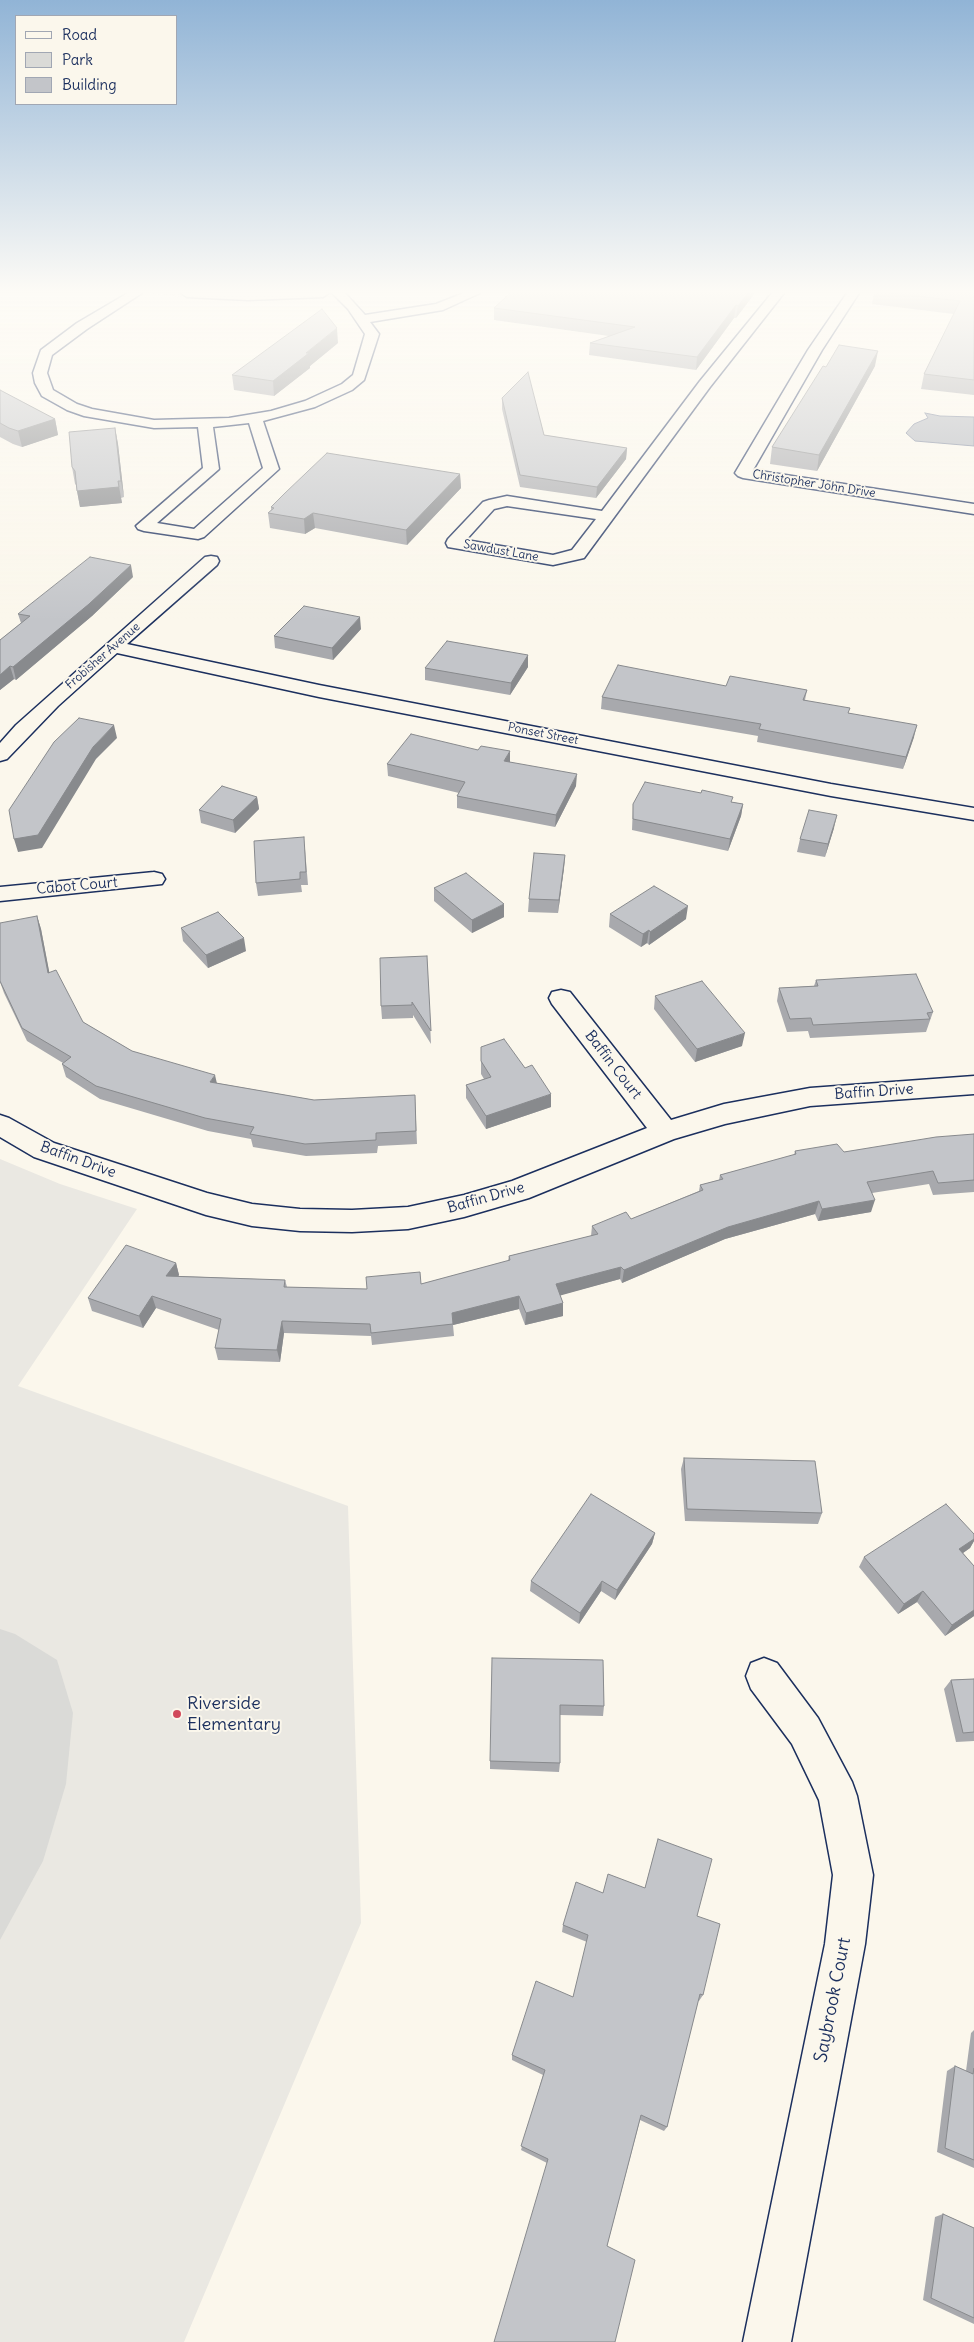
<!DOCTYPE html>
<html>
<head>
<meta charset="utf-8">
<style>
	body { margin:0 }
	#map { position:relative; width:974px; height:2342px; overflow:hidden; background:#fbf7ec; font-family:Delius,sans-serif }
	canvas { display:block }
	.legend { position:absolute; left:15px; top:15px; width:162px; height:90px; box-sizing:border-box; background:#fbf7ec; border:1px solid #a1a7b3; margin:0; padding:6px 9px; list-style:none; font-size:15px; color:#1b2f5e }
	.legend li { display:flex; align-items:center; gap:10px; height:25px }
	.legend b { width:25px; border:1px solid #a1a7b3 }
</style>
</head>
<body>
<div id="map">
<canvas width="974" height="2342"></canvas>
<ul class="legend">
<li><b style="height:6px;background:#fbf7ec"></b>Road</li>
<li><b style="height:14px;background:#dadad7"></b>Park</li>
<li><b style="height:14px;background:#c3c5c9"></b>Building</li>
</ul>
</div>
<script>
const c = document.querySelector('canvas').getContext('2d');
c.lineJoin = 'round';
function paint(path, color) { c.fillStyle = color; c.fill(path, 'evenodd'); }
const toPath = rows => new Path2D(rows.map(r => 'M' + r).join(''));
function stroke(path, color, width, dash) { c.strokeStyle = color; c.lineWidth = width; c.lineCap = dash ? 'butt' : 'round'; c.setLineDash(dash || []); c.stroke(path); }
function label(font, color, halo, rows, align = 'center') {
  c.font = font + ' Delius,sans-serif'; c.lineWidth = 4; c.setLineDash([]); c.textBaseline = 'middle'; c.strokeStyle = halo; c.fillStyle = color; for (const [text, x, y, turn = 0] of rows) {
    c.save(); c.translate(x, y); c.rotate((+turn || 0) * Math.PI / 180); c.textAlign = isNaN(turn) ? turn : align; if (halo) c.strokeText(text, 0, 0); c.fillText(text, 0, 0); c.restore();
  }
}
paint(toPath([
	[146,293,355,293,319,299,274,301,223,301],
	[0,1159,60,1184,137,1209,18,1386,348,1506,361,1923,184,2342,0,2342]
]), '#eae8e2');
paint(toPath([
	[0,1629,15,1634,57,1660,73,1713,66,1784,43,1861,0,1940]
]), '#dadad7');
const water = toPath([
	[925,413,940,416,974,417,974,446,915,441,906,433,914,424,928,418,925,413]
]);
paint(water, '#afb3bb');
stroke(water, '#747e96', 1);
const minor = toPath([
	[128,293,142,293,87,329,52,355,47,373,53,390,77,404,92,409,154,420,229,418,271,411,305,401,342,384,353,375,365,334,348,309,332,293,345,293,365,315,436,304,464,293,480,293,443,310,370,322,379,334,364,380,352,390,315,407,263,421,279,469,204,537,198,539,144,531,138,529,136,526,203,468,198,427,154,428,84,416,67,410,42,396,35,383,33,373,41,350,77,323,128,293],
	[249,423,263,468,194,529,157,523,219,469,213,427,249,423],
	[181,293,329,293,323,297,248,300,187,297,181,293],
	[772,293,784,293,710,387,584,558,553,565,448,547,446,543,448,539,483,502,489,500,507,496,602,511,700,381,772,293],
	[507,506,596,519,572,550,553,555,466,540,494,509,507,506],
	[847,293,859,293,822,350,753,470,974,504,974,514,743,478,738,476,735,473,808,350,847,293],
	[211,556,217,557,219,561,217,565,127,644,319,685,831,784,974,808,974,820,831,796,319,697,117,653,58,706,7,759,0,761,0,743,16,725,205,557,211,556],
	[154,872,162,874,165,879,162,884,0,901,0,887,154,872],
	[561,990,570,992,671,1120,724,1104,810,1088,974,1076,974,1094,810,1106,725,1124,674,1139,529,1198,464,1217,408,1229,352,1232,300,1231,252,1226,206,1215,34,1157,0,1137,0,1115,9,1118,54,1143,207,1193,252,1204,300,1209,352,1210,408,1207,464,1195,512,1181,647,1128,552,1004,549,998,552,992,561,990],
	[764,1658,777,1663,818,1718,852,1782,857,1796,873,1875,865,1944,791,2342,743,2342,825,1944,833,1875,819,1800,792,1744,751,1689,746,1676,751,1663,764,1658]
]);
stroke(minor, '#1b2f5e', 3);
paint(minor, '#fbf7ec');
paint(toPath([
	[755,293,736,318,734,318,696,370,589,355,590,343,609,336,494,320,494,308],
	[874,293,974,293,974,395,921,389,924,374,954,314,872,304],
	[338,343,310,366,310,368,274,396,234,390,232,375],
	[875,366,817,471,770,464,772,447,826,367],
	[0,390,55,419,58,435,22,447,13,444,0,437],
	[502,398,544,435,627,448,626,459,596,498,520,487,502,409],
	[115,428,118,444,124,497,121,498,122,503,80,507,76,485,75,484,72,467],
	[460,474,461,488,407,545,315,528,305,534,270,528,268,513,271,510,271,507],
	[133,577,92,616,16,680,14,679,0,690,0,640,21,623,18,614],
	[361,629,333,660,275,648,274,636],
	[528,655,528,667,510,695,425,680,425,668],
	[726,686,807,690,805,700,849,713,914,737,903,769,757,742,758,736,601,709,602,697],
	[510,762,576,786,555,827,457,808,457,796,459,793,388,776,387,764],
	[257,797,259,809,235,833,201,823,199,810],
	[732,802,743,804,741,816,728,851,632,830,633,804],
	[834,828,825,857,797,852,800,839],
	[305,849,308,885,301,885,302,892,258,896,256,883],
	[565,855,564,868,558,913,528,912,529,899],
	[434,888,504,917,472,933,434,901],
	[610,914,686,919,649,945,647,943,641,947,609,927],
	[37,916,41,929,49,972,83,1022,132,1051,217,1083,314,1100,415,1095,417,1144,378,1146,377,1153,306,1156,253,1147,251,1139,208,1131,100,1099,66,1077,62,1064,63,1063,27,1041,4,993,0,982],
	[181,928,246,951,208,968,183,941],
	[427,956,431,1044,413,1015,413,1018,382,1019,381,1006],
	[816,980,933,1012,926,1032,810,1038,808,1031,787,1032,777,1001,779,988,814,986],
	[655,996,742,1046,695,1062,654,1009],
	[481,1047,525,1068,551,1107,486,1129,466,1098,466,1085,484,1079,481,1074],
	[974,1134,974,1192,933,1195,929,1184,872,1193,871,1212,818,1221,815,1214,725,1239,622,1283,620,1279,560,1295,563,1303,563,1316,525,1325,519,1309,453,1325,454,1336,372,1345,371,1336,284,1333,280,1362,218,1360,215,1348,219,1330,156,1308,143,1328,92,1311,88,1298,176,1263,179,1275,178,1276,285,1280,287,1287,367,1289,421,1284,508,1261,509,1256,591,1236,592,1226,631,1219,699,1191,700,1185,719,1180,720,1175,794,1155,795,1151,844,1152],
	[684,1458,822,1513,818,1524,685,1521,681,1469],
	[655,1533,652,1544,615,1600,601,1591,579,1624,530,1591,531,1581],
	[974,1534,974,1541,970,1548,963,1553,974,1566,974,1616,945,1636,917,1602,898,1614,859,1567,864,1557],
	[603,1660,604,1706,603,1716,560,1715,560,1763,559,1772,490,1769,490,1761],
	[974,1679,974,1741,956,1742,944,1689,951,1680],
	[658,1839,697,1916,703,1995,699,2001,698,2001,667,2127,664,2131,640,2120,607,2246,615,2342,547,2163,521,2150,543,2075,512,2060,512,2055,573,1997,587,1942,562,1932,563,1925,603,1893,645,1888],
	[974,2030,974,2168,937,2152,947,2071,955,2066,966,2071,971,2033],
	[943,2214,974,2228,974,2324,923,2300,935,2217]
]), '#a8a9ad');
paint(toPath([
	[748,293,755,293,736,318,738,306],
	[736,305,734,318,696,370,697,357],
	[337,328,338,343,310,366,310,368,274,396,273,381,306,353],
	[878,351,875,366,817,471,819,455],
	[55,419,58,435,22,447,18,431],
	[115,428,118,444,124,497,121,481],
	[627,448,626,459,596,498,597,487],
	[460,474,461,488,407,545,406,530],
	[118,481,122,503,80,507,77,491],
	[313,513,315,528,305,534,304,519],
	[131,565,133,577,92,616,16,680,13,667],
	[360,617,361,629,333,660,332,648],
	[528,655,528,667,510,695,511,683],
	[10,666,14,679,0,690,0,675],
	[114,725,117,738,96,759,42,848,18,852,14,839,93,747],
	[917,725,914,737,903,769,906,757],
	[510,751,510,764,504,761],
	[577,774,576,786,555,827,556,815],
	[257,797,259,809,235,833,233,820],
	[743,804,741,816,728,851,730,839],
	[837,815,834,828,825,857,828,844],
	[565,855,564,868,558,913,559,900],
	[504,904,504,917,472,933,472,920],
	[688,906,686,919,649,945,650,932],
	[37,916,41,929,52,986,48,973],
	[649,930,647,943,641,947,643,934],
	[244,938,246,951,208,968,206,955],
	[745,1033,742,1046,695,1062,697,1049],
	[215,1075,218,1088,210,1082],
	[551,1094,551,1107,486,1129,486,1116],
	[875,1200,871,1212,818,1221,822,1209],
	[819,1201,815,1214,725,1239,622,1283,624,1270,728,1227],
	[176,1263,179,1275,170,1289,166,1276],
	[621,1267,620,1279,555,1297,556,1284],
	[152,1296,156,1308,143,1328,139,1316],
	[519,1296,519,1309,453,1325,452,1313],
	[563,1303,563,1316,525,1325,526,1313],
	[282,1321,284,1333,280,1362,277,1350],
	[655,1533,652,1544,615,1600,617,1590],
	[974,1539,974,1541,970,1548,953,1560,959,1549],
	[602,1581,601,1591,579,1624,580,1613],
	[923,1591,917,1602,898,1614,904,1604],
	[974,1610,974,1616,945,1636,952,1625]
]), '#888a8d');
const building = toPath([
	[510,293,748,293,738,306,736,305,697,357,590,343,635,327,494,308,510,293],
	[890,293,974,293,974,380,924,374,960,301,890,293],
	[322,309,337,328,306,353,309,353,273,381,232,375,322,309],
	[839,345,878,351,819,455,772,447,823,366,826,367,839,345],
	[528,372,544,435,627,448,597,487,520,475,502,398,528,372],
	[0,390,55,419,18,431,9,428,0,423,0,390],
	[115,428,121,481,118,481,119,487,77,491,75,471,72,467,69,432,115,428],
	[327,453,460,474,406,530,313,513,304,519,268,513,274,508,271,507,285,493,327,453],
	[90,557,131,565,89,604,13,667,10,666,0,675,0,640,30,616,18,614,90,557],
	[304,606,360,617,332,648,274,636,304,606],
	[447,641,528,655,511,683,425,668,447,641],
	[618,665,726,686,730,676,807,690,803,700,850,708,848,713,917,725,906,757,759,729,761,724,602,697,618,665],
	[79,718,114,725,93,747,38,835,14,839,9,810,54,742,79,718],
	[411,734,478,750,481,746,510,751,504,761,577,774,556,815,457,796,465,782,387,764,411,734],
	[645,782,701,793,702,790,733,797,731,802,743,804,730,839,633,819,633,804,645,782],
	[222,786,257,797,233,820,199,810,222,786],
	[809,810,837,815,828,844,800,839,809,810],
	[304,837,306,872,300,872,300,879,256,883,254,841,304,837],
	[534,853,565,855,559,900,529,899,534,853],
	[466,873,504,904,472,920,434,888,466,873],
	[654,886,688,906,650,932,649,930,643,934,610,914,654,886],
	[218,912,244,938,206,955,181,928,218,912],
	[37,916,48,973,56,970,83,1022,132,1051,215,1075,210,1082,314,1100,415,1095,416,1131,376,1133,376,1140,305,1144,250,1134,254,1127,205,1118,96,1086,62,1064,71,1057,22,1028,0,981,0,923,37,916],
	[427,956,431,1031,412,1002,412,1005,381,1006,380,958,427,956],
	[916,974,933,1012,927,1013,930,1019,813,1025,811,1018,790,1019,779,988,818,986,816,980,916,974],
	[702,981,745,1033,697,1049,655,996,702,981],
	[504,1039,525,1068,532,1065,551,1094,486,1116,466,1085,491,1077,481,1061,481,1047,504,1039],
	[974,1134,974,1180,938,1183,933,1171,867,1182,875,1200,822,1209,819,1201,728,1227,624,1270,621,1267,556,1284,563,1303,526,1313,519,1296,452,1313,453,1324,371,1333,370,1324,282,1321,277,1350,215,1348,221,1319,152,1296,139,1316,88,1298,126,1245,176,1263,166,1276,285,1280,284,1287,367,1289,366,1277,420,1272,421,1284,510,1260,509,1256,598,1234,592,1226,626,1212,631,1219,703,1190,700,1185,723,1179,720,1175,796,1154,795,1151,837,1144,844,1152,936,1137,974,1134],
	[684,1458,815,1461,822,1513,687,1509,684,1458],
	[591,1494,655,1533,617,1590,602,1581,580,1613,531,1581,591,1494],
	[946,1504,974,1534,974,1539,959,1549,974,1566,974,1610,952,1625,923,1591,904,1604,864,1557,946,1504],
	[492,1658,603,1660,604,1706,560,1705,560,1763,490,1761,492,1658],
	[974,1679,974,1732,963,1733,951,1680,974,1679],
	[658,1839,712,1859,697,1916,720,1924,703,1995,700,1994,667,2127,641,2115,607,2246,635,2260,615,2342,494,2342,548,2159,521,2146,545,2070,512,2055,536,1981,573,1997,588,1935,563,1925,576,1882,603,1893,608,1874,645,1888,658,1839],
	[955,2066,973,2074,974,2068,974,2160,945,2148,955,2066],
	[943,2214,974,2228,974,2318,931,2298,943,2214]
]);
paint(building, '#c3c5c9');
stroke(building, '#888a8d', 1);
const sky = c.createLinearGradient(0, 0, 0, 621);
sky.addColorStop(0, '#91b4d6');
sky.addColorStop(0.47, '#fdfbf6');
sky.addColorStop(1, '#fdfbf600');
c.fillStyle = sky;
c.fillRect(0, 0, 974, 621);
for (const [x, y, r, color] of [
	[177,1714,5,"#d1495b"]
]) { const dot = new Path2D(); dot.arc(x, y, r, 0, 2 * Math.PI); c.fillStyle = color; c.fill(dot); stroke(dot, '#fbf7ec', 2); }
label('12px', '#1b2f5e', '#fbf7ec', [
	["Christopher John Drive",814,484,9],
	["Sawdust Lane",501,551,10],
	["Frobisher Avenue",103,656,-41],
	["Ponset Street",543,734,11]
]);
label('15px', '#1b2f5e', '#fbf7ec', [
	["Cabot Court",77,886,-5],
	["Baffin Court",613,1065,52],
	["Baffin Drive",874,1092,-4],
	["Baffin Drive",78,1160,20],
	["Baffin Drive",486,1198,-16]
]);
label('18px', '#1b2f5e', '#fbf7ec', [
	["Riverside",187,1704],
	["Elementary",187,1725]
], 'left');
label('18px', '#1b2f5e', '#fbf7ec', [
	["Saybrook Court",833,2000,-79]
]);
</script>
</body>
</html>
